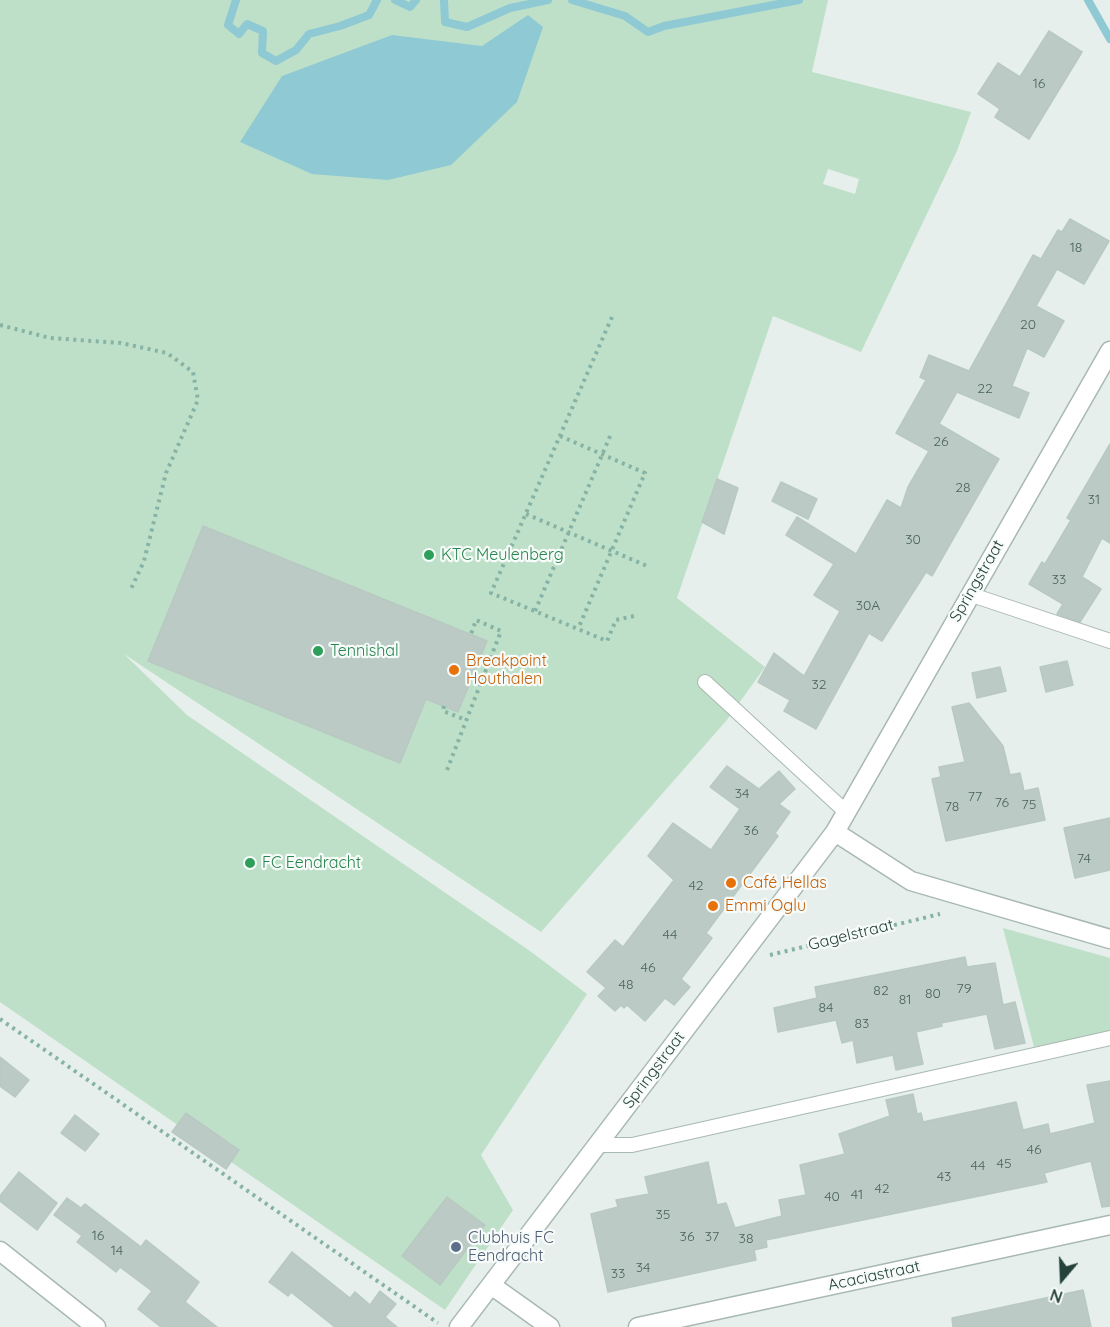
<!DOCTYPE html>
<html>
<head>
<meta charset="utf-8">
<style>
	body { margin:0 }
	#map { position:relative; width:1110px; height:1327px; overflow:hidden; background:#e6efeb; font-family:Quicksand,sans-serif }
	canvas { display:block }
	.north { position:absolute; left:1032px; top:1249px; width:60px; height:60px; -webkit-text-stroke:4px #f7fbf9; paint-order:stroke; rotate:199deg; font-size:16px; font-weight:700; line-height:24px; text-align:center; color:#24423a }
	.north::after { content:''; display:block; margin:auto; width:21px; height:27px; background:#24423a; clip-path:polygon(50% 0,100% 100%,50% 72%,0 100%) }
</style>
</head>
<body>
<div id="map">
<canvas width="1110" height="1327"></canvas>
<div class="north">N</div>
</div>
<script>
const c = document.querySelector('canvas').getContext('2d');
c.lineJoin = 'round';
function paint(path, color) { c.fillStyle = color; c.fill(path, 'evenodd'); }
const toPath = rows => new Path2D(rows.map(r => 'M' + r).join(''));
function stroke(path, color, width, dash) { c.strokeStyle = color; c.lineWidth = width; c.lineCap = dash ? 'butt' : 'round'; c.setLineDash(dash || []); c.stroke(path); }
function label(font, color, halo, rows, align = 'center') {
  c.font = font + ' Quicksand,sans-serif'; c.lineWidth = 4.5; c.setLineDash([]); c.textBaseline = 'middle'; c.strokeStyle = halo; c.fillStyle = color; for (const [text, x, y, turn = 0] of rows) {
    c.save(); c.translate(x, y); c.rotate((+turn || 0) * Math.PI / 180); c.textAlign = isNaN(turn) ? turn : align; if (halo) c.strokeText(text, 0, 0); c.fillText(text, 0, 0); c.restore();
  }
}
paint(toPath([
	[0,0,828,0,812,72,971,112,957,151,861,352,773,316,677,598,765,667,726,721,541,932,124,654,187,715,530,951,587,994,481,1155,513,1210,445,1310,0,1002],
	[828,169,859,179,855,194,823,184],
	[1003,928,1110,958,1110,1031,1034,1047]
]), '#bfe0c8');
paint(toPath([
	[528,15,543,27,517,102,451,165,388,180,312,174,240,142,282,76,392,35,482,46]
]), '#8ec9d4');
stroke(toPath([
	[236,0,228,25,239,34,247,24,263,31,262,53,276,61,296,50,309,34,340,26,369,15,377,0],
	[395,0,410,7,416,0],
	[444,0,445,22,467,27,510,8,548,0],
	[572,0,625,16,648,32,664,26,799,0],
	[1088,0,1110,39]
]), '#8ec9d4', 8);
const building = toPath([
	[1049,31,1082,52,1029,139,995,117,1000,109,978,94,998,63,1020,77,1049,31],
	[1070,219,1109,241,1084,284,1057,269,1036,306,1064,321,1044,357,1027,348,1012,386,1029,393,1019,418,957,392,939,424,999,459,932,576,926,572,882,641,869,633,816,729,784,711,790,700,758,682,774,653,804,676,840,611,814,595,834,564,786,535,797,517,856,554,887,500,901,508,908,487,929,451,896,433,926,380,920,377,929,355,969,371,1033,255,1041,259,1058,230,1062,232,1070,219],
	[1110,444,1110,543,1102,538,1082,577,1101,589,1080,622,1057,614,1063,604,1029,584,1042,562,1045,564,1071,520,1067,518,1110,444],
	[717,479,738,488,724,534,702,522,717,479],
	[781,482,817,499,808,519,772,501,781,482],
	[203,526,487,641,458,712,426,699,400,763,148,661,203,526],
	[1067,661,1073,685,1046,692,1040,667,1067,661],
	[1000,667,1006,691,977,698,972,673,1000,667],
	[969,703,1003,746,1010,775,1020,773,1024,791,1038,788,1045,820,946,841,932,779,941,777,939,767,965,762,952,707,969,703],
	[727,766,759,789,779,771,795,789,779,804,790,812,775,833,778,836,706,933,712,938,681,979,690,987,674,1005,665,998,645,1021,627,1005,624,1008,621,1005,615,1011,598,996,606,988,587,972,615,940,623,947,674,880,648,856,673,823,711,850,740,809,710,787,727,766],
	[1110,818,1110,870,1075,878,1064,828,1110,818],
	[965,957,967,967,995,963,1003,1005,1015,1002,1025,1043,995,1049,987,1014,941,1023,942,1026,916,1032,923,1064,896,1070,893,1055,857,1063,853,1040,842,1043,836,1020,778,1032,774,1008,817,998,815,987,965,957],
	[0,1057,29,1080,15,1097,0,1086,0,1057],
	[1110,1081,1110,1206,1102,1207,1091,1161,1044,1173,1047,1182,766,1240,767,1247,754,1250,756,1260,608,1292,591,1214,618,1207,616,1200,649,1194,645,1177,708,1162,717,1205,726,1203,735,1228,782,1216,779,1200,806,1195,800,1165,845,1154,839,1134,890,1116,886,1100,913,1094,917,1114,921,1113,923,1122,1016,1102,1023,1130,1048,1124,1050,1134,1095,1123,1087,1085,1110,1081],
	[186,1113,239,1150,226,1169,172,1132,186,1113],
	[75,1115,99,1134,85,1151,61,1133,75,1115],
	[19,1172,57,1203,37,1230,0,1201,0,1196,19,1172],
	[447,1197,485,1225,440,1285,402,1256,447,1197],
	[67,1198,81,1208,85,1204,141,1247,146,1240,199,1282,185,1302,217,1327,161,1327,138,1309,152,1291,120,1267,116,1272,77,1242,82,1236,54,1215,67,1198],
	[292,1252,350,1298,355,1292,370,1305,380,1291,396,1304,385,1317,397,1327,335,1327,291,1292,288,1296,269,1282,292,1252],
	[1083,1290,1091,1327,953,1327,952,1318,1083,1290]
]);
paint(building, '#bbcac4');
stroke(building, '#b8c9c2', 1.5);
const lane = toPath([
	[969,594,1110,641],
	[705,682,846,812],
	[597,1145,632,1145,1110,1038]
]);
const street = toPath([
	[835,832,911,881,1110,939],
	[0,1251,96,1327],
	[491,1285,550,1327],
	[459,1327,835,832,1110,351],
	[638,1327,1110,1225]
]);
stroke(lane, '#a8b8b2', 16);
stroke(street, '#a8b8b2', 21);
stroke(toPath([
	[612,317,491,593,607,641,616,620,634,616],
	[0,325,50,338,121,343,167,353,193,372,198,400,166,473,144,561,130,591],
	[560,436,645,473,578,629],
	[526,514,647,566],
	[535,611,611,434],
	[444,706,443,711,466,720],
	[447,770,501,631,476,620,471,634],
	[770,955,940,914],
	[0,1019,438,1323]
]), '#86b3a5', 4, [3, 4.5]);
stroke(lane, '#fff', 14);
stroke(street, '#fff', 18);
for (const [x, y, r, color] of [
	[429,555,6,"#2e9e5b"],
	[318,651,6,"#2e9e5b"],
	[454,670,6,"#e8710a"],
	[250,863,6,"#2e9e5b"],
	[731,883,6,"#e8710a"],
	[713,906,6,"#e8710a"],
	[456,1247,6,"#5c6f8a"]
]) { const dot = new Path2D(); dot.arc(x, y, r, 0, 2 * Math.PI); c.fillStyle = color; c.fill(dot); stroke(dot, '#f7fbf9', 2); }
label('14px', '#4a645c', null, [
	["16",1039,84],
	["18",1076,248],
	["20",1028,325],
	["22",985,389],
	["26",941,442],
	["28",963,488],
	["31",1094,500],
	["30",913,540],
	["33",1059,580],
	["30A",868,606],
	["32",819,685],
	["34",742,794],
	["77",975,797],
	["76",1002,803],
	["75",1029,805],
	["78",952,807],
	["36",751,831],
	["74",1084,859],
	["42",696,886],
	["44",670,935],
	["46",648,968],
	["48",626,985],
	["79",964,989],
	["82",881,991],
	["80",933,994],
	["81",905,1000],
	["84",826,1008],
	["83",862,1024],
	["46",1034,1150],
	["45",1004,1164],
	["44",978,1166],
	["43",944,1177],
	["42",882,1189],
	["41",857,1195],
	["40",832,1197],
	["35",663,1215],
	["16",98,1236],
	["36",687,1237],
	["37",712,1237],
	["38",746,1239],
	["14",117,1251],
	["34",643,1268],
	["33",618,1274]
]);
label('16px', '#27864d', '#f7fbf9', [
	["KTC Meulenberg",441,555],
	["Tennishal",330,651],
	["FC Eendracht",262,863]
], 'left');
label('16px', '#24423a', '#f7fbf9', [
	["Springstraat",977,581,-60],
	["Gagelstraat",851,935,-14],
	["Springstraat",654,1070,-53],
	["Acaciastraat",874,1276,-12]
]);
label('16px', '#c56008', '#f7fbf9', [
	["Breakpoint",466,661],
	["Houthalen",466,679],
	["Café Hellas",743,883],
	["Emmi Oglu",725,906]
], 'left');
label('16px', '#4e5e75', '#f7fbf9', [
	["Clubhuis FC",468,1238],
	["Eendracht",468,1256]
], 'left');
</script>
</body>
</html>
